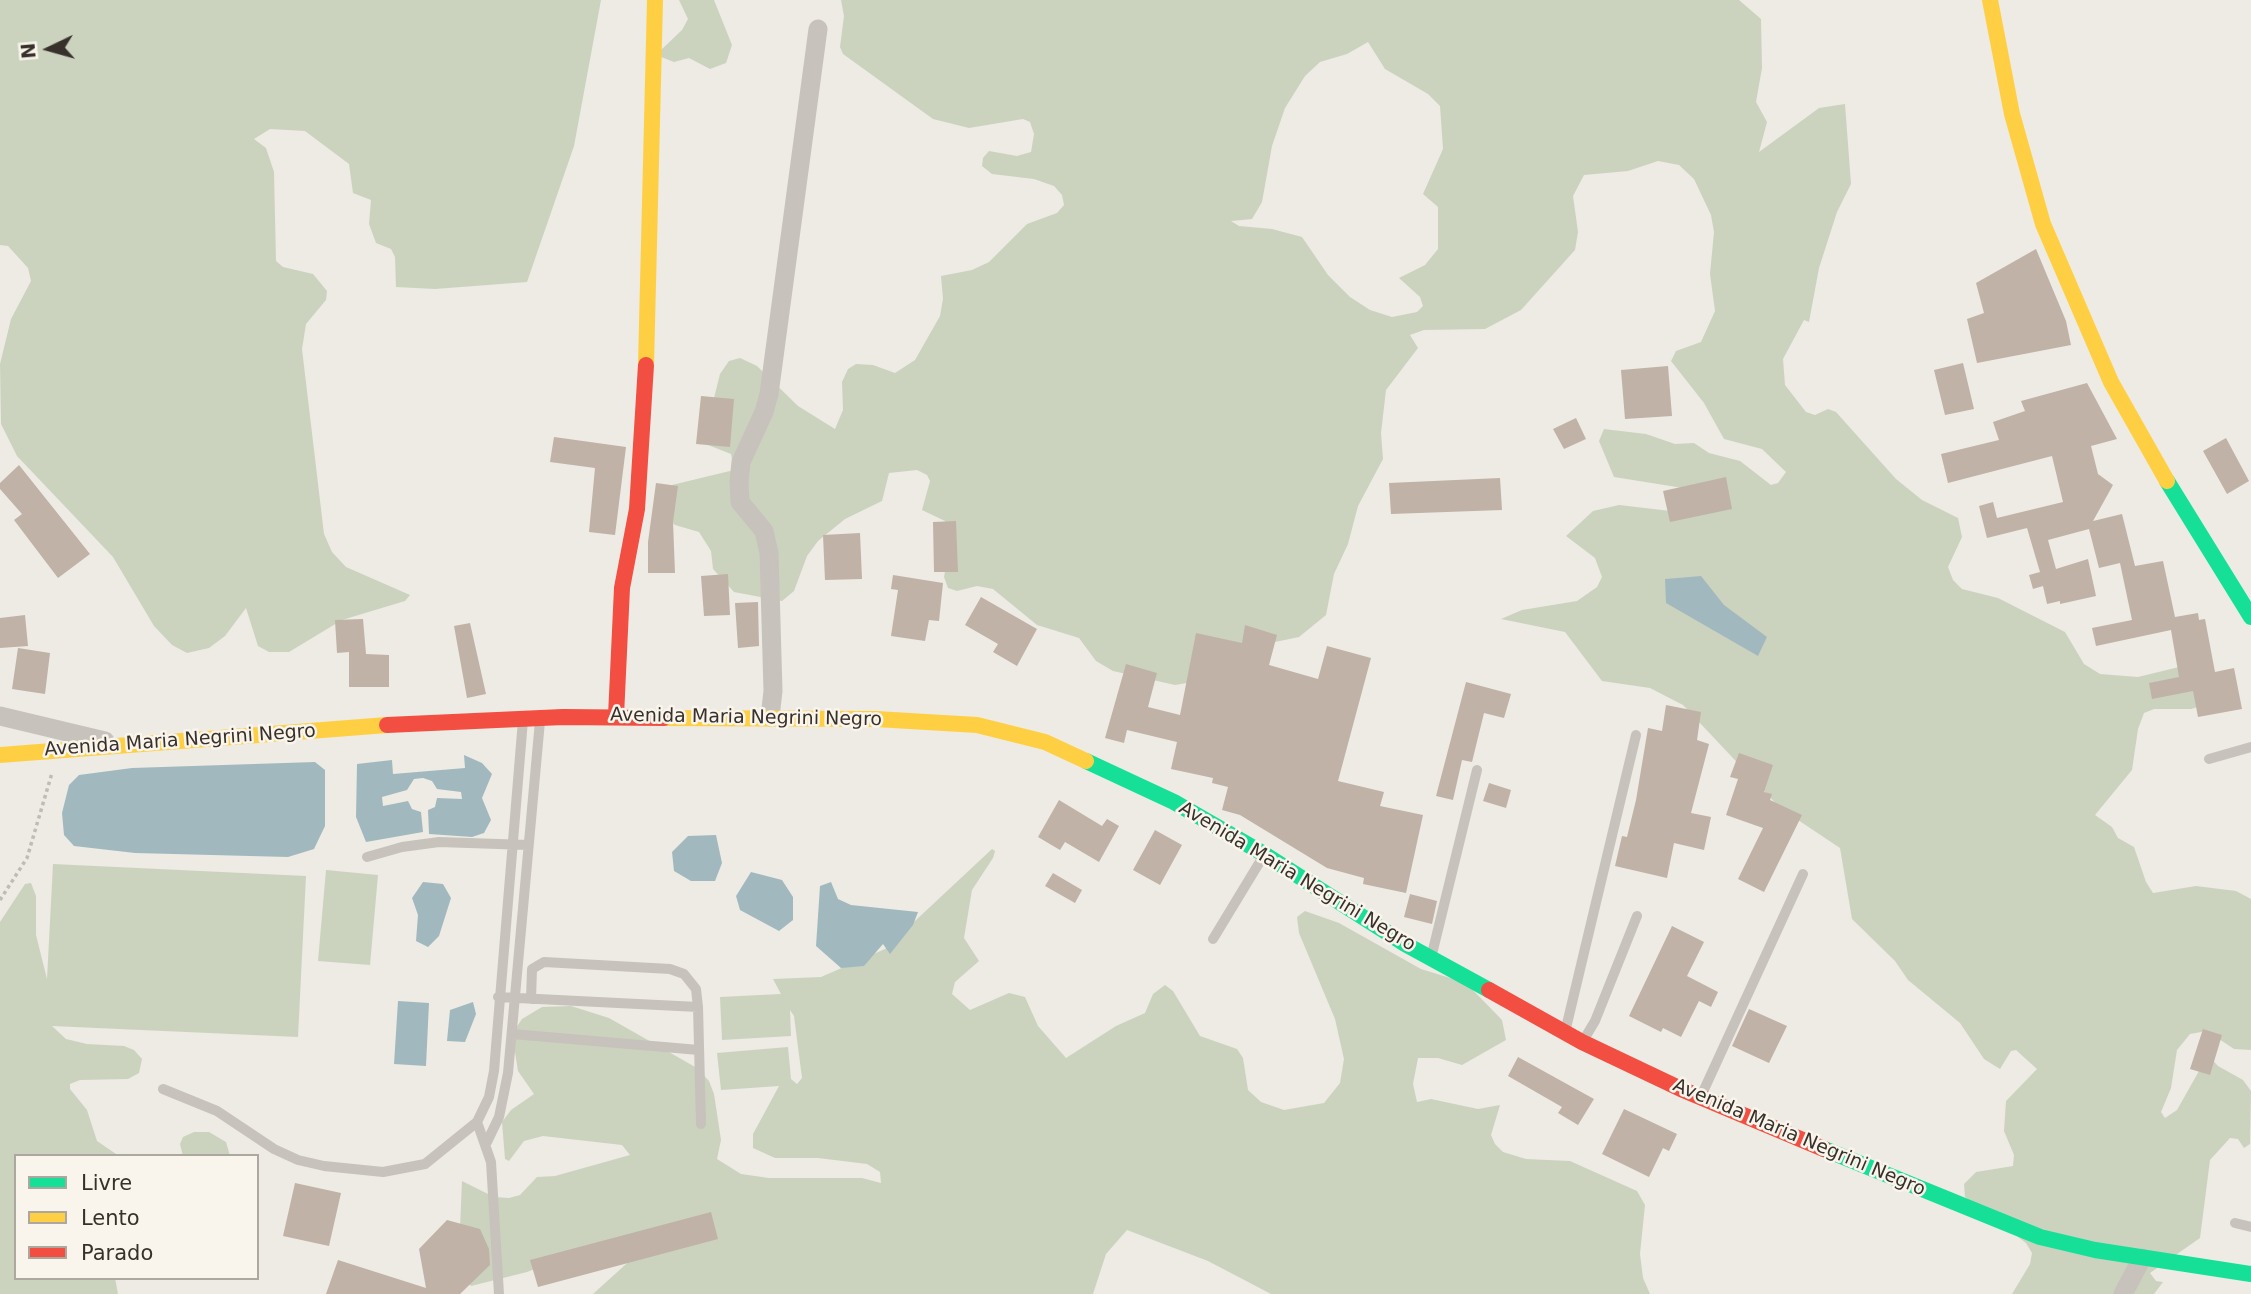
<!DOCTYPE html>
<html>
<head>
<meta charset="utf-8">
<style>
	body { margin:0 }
	#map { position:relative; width:2251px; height:1294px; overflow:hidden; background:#edebe4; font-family:"DejaVu Sans",sans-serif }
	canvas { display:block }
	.legend { position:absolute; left:14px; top:1154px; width:245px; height:126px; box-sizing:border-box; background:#f9f5ec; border:2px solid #aca79f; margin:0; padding:9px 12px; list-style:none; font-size:21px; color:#38312b }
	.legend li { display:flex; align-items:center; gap:14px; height:35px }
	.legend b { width:35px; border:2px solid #aca79f }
	.north { position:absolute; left:14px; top:14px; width:70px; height:70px; -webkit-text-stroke:5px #f9f5ec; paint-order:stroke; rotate:265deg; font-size:19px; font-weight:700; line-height:28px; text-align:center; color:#38312b }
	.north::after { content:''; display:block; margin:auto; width:24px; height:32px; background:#38312b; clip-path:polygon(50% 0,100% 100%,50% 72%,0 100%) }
</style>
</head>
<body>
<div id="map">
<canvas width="2251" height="1294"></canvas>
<ul class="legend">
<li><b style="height:9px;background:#16e098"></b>Livre</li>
<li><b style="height:9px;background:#ffcf43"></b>Lento</li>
<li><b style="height:9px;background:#f24e42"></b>Parado</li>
</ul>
<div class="north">N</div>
</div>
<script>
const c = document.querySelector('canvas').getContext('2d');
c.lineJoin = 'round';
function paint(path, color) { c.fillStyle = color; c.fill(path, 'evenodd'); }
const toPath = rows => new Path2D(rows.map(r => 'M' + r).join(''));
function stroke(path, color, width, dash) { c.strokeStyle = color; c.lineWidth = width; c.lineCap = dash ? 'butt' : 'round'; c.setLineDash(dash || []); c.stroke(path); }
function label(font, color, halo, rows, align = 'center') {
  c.font = font + ' "DejaVu Sans",sans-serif'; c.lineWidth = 5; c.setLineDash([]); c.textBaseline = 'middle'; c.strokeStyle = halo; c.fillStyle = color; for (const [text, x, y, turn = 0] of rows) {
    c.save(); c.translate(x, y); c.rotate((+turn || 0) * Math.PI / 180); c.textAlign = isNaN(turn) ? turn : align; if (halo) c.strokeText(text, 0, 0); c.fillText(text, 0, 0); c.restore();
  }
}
paint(toPath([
	[0,0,601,0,574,146,527,282,435,289,396,287,395,257,391,249,376,243,369,224,371,200,353,193,349,164,305,131,270,129,254,139,266,148,274,172,276,261,283,267,313,274,327,291,326,300,306,324,302,349,324,534,332,552,346,567,410,595,405,601,342,620,289,652,269,652,258,646,246,608,225,636,209,648,187,653,172,645,154,626,113,557,17,456,1,424,0,364,11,319,31,281,28,268,8,246,0,245],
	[679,0,714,0,732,45,726,63,710,69,689,58,674,62,661,57,661,50,682,30,688,19],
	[841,0,1739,0,1761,19,1762,68,1756,102,1767,122,1759,152,1819,108,1845,104,1851,184,1837,212,1819,268,1809,322,1804,320,1783,359,1785,385,1806,412,1815,415,1828,409,1836,412,1896,479,1922,500,1958,518,1962,537,1948,567,1953,580,1962,589,1998,598,2065,632,2084,664,2100,674,2138,677,2179,667,2216,672,2208,704,2191,709,2154,709,2144,713,2138,729,2132,770,2095,815,2112,827,2118,838,2134,847,2146,882,2153,893,2196,886,2236,891,2251,899,2251,1050,2234,1049,2207,1031,2190,1034,2177,1050,2171,1088,2161,1112,2165,1118,2177,1110,2208,1055,2218,1066,2243,1080,2251,1091,2250,1144,2244,1148,2238,1139,2230,1138,2210,1160,2200,1238,2150,1273,2156,1281,2163,1282,2154,1294,2012,1294,2030,1264,2032,1253,2026,1243,1965,1197,1964,1184,1976,1172,2013,1166,2014,1155,2004,1131,2006,1101,2037,1069,2016,1050,2011,1051,2000,1069,1984,1059,1960,1023,1908,980,1895,961,1852,919,1840,848,1780,808,1683,705,1650,688,1602,681,1565,632,1501,619,1522,610,1577,601,1597,587,1602,577,1595,558,1566,536,1593,511,1619,505,1679,512,1689,489,1614,477,1599,441,1604,429,1646,434,1675,444,1694,443,1709,453,1740,461,1771,485,1778,483,1786,472,1762,449,1724,439,1704,403,1671,361,1676,351,1701,342,1715,311,1710,274,1714,232,1711,215,1694,179,1679,165,1658,161,1628,171,1584,175,1573,196,1578,232,1575,250,1521,310,1485,329,1424,330,1410,335,1418,348,1386,390,1381,433,1383,459,1358,506,1348,544,1334,574,1326,615,1299,637,1256,646,1211,679,1175,685,1113,671,1096,661,1079,638,1037,625,993,589,977,586,957,591,948,588,944,577,950,544,950,529,945,521,922,510,930,481,927,475,917,470,889,473,882,501,845,519,818,541,807,556,794,591,782,601,734,592,713,569,711,551,699,532,675,525,662,515,662,500,672,485,734,470,731,454,708,445,704,438,720,374,729,361,740,358,757,366,798,406,835,429,843,410,842,382,848,369,856,364,873,365,895,373,915,360,940,316,943,299,941,276,972,270,989,262,1027,224,1057,213,1064,205,1062,195,1054,186,1034,179,992,174,982,166,983,158,989,151,1017,156,1031,152,1034,134,1030,122,1023,119,969,128,933,119,843,54,840,47,844,16],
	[1368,42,1385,69,1428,94,1440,106,1443,149,1423,194,1438,207,1438,249,1425,265,1399,278,1420,297,1423,306,1417,312,1392,317,1370,310,1350,297,1328,275,1302,237,1272,229,1239,226,1231,221,1252,219,1262,202,1272,146,1285,108,1305,76,1320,62,1347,54],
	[992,849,995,851,993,858,972,890,964,938,979,961,955,982,952,994,970,1010,1009,993,1025,997,1038,1026,1066,1058,1116,1026,1145,1013,1153,994,1165,985,1173,991,1200,1036,1237,1049,1243,1058,1248,1090,1261,1102,1284,1110,1324,1103,1340,1083,1344,1059,1335,1019,1299,933,1297,917,1305,911,1339,923,1421,969,1466,983,1502,1020,1506,1040,1462,1065,1438,1058,1418,1058,1413,1084,1417,1102,1431,1099,1478,1109,1500,1105,1491,1135,1495,1144,1503,1152,1526,1159,1570,1161,1637,1191,1645,1205,1640,1254,1643,1278,1650,1294,1271,1294,1208,1261,1127,1230,1106,1254,1093,1294,593,1294,636,1255,608,1241,527,1272,471,1286,467,1282,460,1228,462,1181,494,1197,509,1198,520,1195,537,1177,555,1176,630,1155,622,1145,543,1136,524,1141,509,1161,505,1159,502,1122,511,1110,534,1094,518,1071,514,1046,516,1028,522,1019,542,1007,571,1006,609,1018,697,1068,709,1081,714,1094,721,1140,717,1159,741,1174,769,1178,862,1178,881,1183,880,1172,867,1164,818,1158,775,1158,753,1148,753,1134,779,1086,721,1090,717,1053,788,1047,791,1079,797,1084,802,1078,794,1016,790,1010,791,1036,722,1040,720,997,781,994,773,979,821,977,885,949],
	[53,864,306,876,298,1037,52,1026,66,1039,87,1044,124,1046,134,1050,142,1059,139,1073,128,1079,80,1080,70,1084,70,1089,87,1110,97,1141,119,1156,16,1156,16,1278,115,1278,118,1294,0,1294,0,922,25,884,31,883,36,896,36,935,47,979],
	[326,870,378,875,370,965,318,961],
	[194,1132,209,1132,226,1142,230,1156,183,1156,180,1144,183,1137]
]), '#cbd3bf');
paint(toPath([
	[1701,576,1724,605,1767,637,1758,656,1666,603,1665,579],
	[464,755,482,763,492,774,482,798,491,820,484,833,472,837,429,834,428,810,435,807,437,798,462,799,461,792,437,789,432,781,423,778,414,779,407,790,382,797,383,806,408,801,412,809,421,812,423,832,366,842,356,817,357,764,392,760,393,774,465,768],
	[315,762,325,770,325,826,314,849,288,857,135,853,74,846,64,835,62,813,69,785,79,775,132,768],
	[716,835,722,863,715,881,691,881,674,871,672,852,688,836],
	[751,872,782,880,793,897,793,920,779,931,740,910,736,896],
	[423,882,443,884,451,898,439,936,428,947,416,941,418,915,412,898],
	[831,882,838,899,851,905,918,912,913,925,890,954,883,944,864,966,841,968,816,946,820,886],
	[398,1001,429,1003,426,1066,394,1064],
	[473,1002,476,1014,465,1042,447,1041,450,1010]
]), '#a1b9be');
paint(toPath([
	[2036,249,2066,321,2071,345,1977,363,1967,319,1984,313,1976,283],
	[1963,363,1974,409,1945,415,1934,370],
	[1668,366,1672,416,1625,419,1621,370],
	[2087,383,2117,439,2091,446,2098,474,2113,485,2093,521,2122,514,2135,566,2163,561,2175,617,2198,613,2199,620,2205,619,2215,672,2234,668,2242,709,2198,717,2193,691,2152,699,2149,683,2179,677,2171,630,2096,646,2092,628,2132,620,2120,563,2099,568,2089,529,2048,540,2056,569,2088,559,2096,596,2060,604,2060,601,2047,604,2043,586,2033,589,2029,575,2040,572,2027,528,1987,538,1979,506,1993,502,1997,518,2063,502,2052,456,1948,483,1941,454,1999,440,1993,422,2025,411,2021,401],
	[701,396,734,399,730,447,696,444],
	[1576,418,1586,439,1564,449,1553,429],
	[554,437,626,447,615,535,589,532,595,468,550,462],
	[2226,438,2249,481,2227,494,2203,451],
	[19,465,90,554,58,578,14,520,22,514,0,489,0,483],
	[1726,477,1732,509,1670,522,1663,491],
	[1500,478,1502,510,1391,514,1389,483],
	[656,483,678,486,673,522,675,573,648,573,648,542],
	[956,521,958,572,934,572,933,522],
	[860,533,862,579,825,580,823,535],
	[728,574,730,615,704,616,701,576],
	[893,575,943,583,939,621,929,620,925,641,891,636,898,590,891,589],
	[981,597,1037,629,1017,666,993,652,998,644,965,625],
	[758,602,759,646,738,648,735,603],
	[25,615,28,646,0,648,0,618],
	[363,619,366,654,389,655,389,687,349,687,349,652,337,653,335,620],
	[470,623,486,694,467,698,454,626],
	[1245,625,1277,635,1269,665,1318,679,1327,646,1371,658,1338,781,1384,792,1380,806,1423,815,1406,893,1363,884,1364,878,1327,868,1240,815,1222,810,1228,787,1212,783,1213,778,1171,769,1177,742,1127,730,1124,743,1105,738,1126,664,1157,673,1148,707,1180,715,1196,633,1242,643],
	[18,648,50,653,45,694,12,689],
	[1466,682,1511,694,1504,718,1484,713,1472,762,1462,760,1453,800,1436,796],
	[1666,705,1701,712,1697,740,1709,744,1691,813,1711,817,1704,850,1674,843,1667,878,1615,866,1622,836,1627,837,1636,800,1648,728,1662,731],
	[1739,753,1773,765,1764,792,1772,794,1770,800,1802,815,1764,892,1738,879,1763,828,1726,815,1738,779,1730,777],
	[1489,783,1511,790,1506,808,1483,801],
	[1059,800,1102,826,1107,819,1119,826,1099,862,1065,842,1060,850,1038,837],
	[1155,830,1182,845,1160,885,1133,870],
	[1053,873,1082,890,1075,903,1045,886],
	[1410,894,1437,901,1432,924,1404,917],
	[1672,926,1704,942,1687,976,1718,992,1711,1007,1699,1001,1681,1037,1663,1028,1661,1032,1629,1016],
	[1749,1009,1787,1026,1769,1063,1732,1046],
	[2203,1029,2222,1035,2210,1075,2190,1069],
	[1518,1057,1594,1099,1578,1125,1558,1113,1562,1107,1508,1076],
	[1624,1109,1677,1134,1669,1151,1663,1148,1649,1177,1602,1154],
	[295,1183,341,1193,329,1246,283,1236],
	[711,1212,718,1239,538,1287,530,1260],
	[447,1220,480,1229,489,1249,490,1265,460,1294,326,1294,338,1260,426,1288,419,1249]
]), '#c0b2a7');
stroke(toPath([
	[0,900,27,858,52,773]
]), '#bfbbb5', 3.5, [3.5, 3.5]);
stroke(toPath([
	[2209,759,2251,747],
	[367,857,402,847,439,842,528,845],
	[1213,939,1264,855],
	[1432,954,1477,770],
	[498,997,698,1007],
	[531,999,532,969,544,962,670,969,684,974,696,989,698,1007,701,1124],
	[1566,1028,1636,735],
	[512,1034,699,1050],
	[1583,1041,1595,1021,1637,916],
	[163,1089,217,1111,274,1149,298,1160,324,1166,383,1172,425,1164,477,1122,489,1097,494,1071,523,720],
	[1702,1094,1803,874],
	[477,1122,491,1162,499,1294],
	[487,1142,499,1117,508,1073,540,721],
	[2235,1223,2251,1227]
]), '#c7c3bc', 10);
stroke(toPath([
	[0,716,105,741],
	[770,717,773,691,769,553,764,531,740,502,739,482,741,462,764,412,769,394,818,29],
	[2123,1294,2142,1258]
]), '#c7c3bc', 19);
stroke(toPath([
	[2167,481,2251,617],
	[1086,761,1174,802,1264,854,1405,944,1489,990],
	[1824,1149,2040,1237,2095,1250,2251,1274]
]), '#16e098', 16);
stroke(toPath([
	[1990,0,2012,114,2043,224,2111,382,2167,481],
	[646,365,655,0],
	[664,718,876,719,977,725,1045,742,1086,761],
	[0,755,387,725]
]), '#ffcf43', 16);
stroke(toPath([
	[616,716,622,588,637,509,646,365],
	[387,725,563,717,664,718],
	[1489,990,1582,1042,1681,1089,1824,1149]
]), '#f24e42', 16);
label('19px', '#38312b', '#f9f5ec', [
	["Avenida Maria Negrini Negro",746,718,1],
	["Avenida Maria Negrini Negro",180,741,-4],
	["Avenida Maria Negrini Negro",1297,877,31],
	["Avenida Maria Negrini Negro",1799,1138,23]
]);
</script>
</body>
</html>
